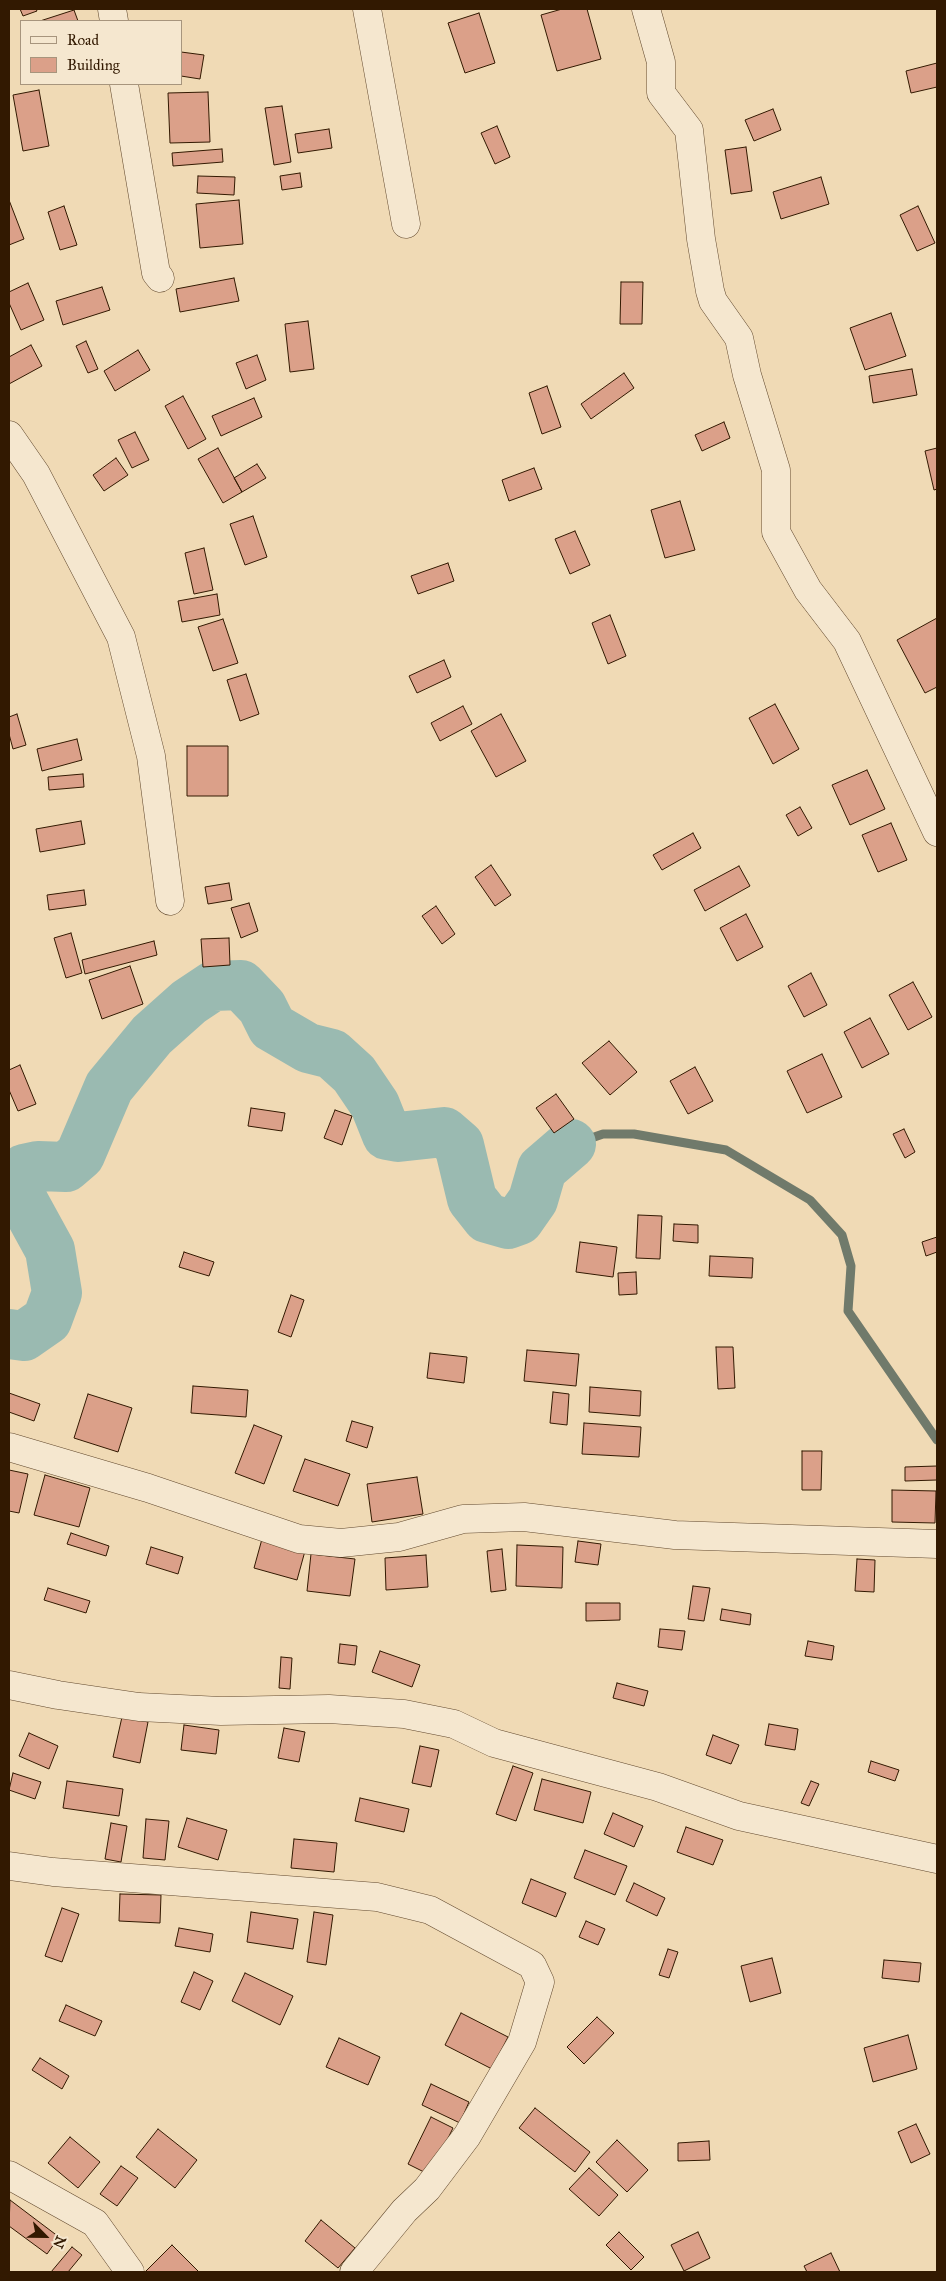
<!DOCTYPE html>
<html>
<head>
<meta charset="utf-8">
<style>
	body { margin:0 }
	#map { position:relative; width:946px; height:2281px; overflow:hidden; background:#f0dab5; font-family:"IM FELL Great Primer",serif }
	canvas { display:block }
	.frame { position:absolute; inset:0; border:10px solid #321901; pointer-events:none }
	.legend { position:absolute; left:20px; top:20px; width:162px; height:65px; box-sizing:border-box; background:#f5e7cf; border:1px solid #a7957d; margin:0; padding:6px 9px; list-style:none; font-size:15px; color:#321901 }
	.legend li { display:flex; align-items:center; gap:10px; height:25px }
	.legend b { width:25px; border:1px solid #a7957d }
	.north { position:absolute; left:20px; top:2211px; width:50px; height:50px; -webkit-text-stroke:4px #f5e7cf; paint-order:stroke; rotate:113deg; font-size:14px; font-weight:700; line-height:20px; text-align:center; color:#321901 }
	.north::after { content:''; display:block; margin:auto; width:18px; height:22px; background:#321901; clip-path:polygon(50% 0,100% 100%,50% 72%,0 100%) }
</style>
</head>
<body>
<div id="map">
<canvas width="946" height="2281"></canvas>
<div class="frame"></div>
<ul class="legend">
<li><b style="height:6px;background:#f5e7cf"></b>Road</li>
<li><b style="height:14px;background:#dba089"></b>Building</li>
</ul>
<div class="north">N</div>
</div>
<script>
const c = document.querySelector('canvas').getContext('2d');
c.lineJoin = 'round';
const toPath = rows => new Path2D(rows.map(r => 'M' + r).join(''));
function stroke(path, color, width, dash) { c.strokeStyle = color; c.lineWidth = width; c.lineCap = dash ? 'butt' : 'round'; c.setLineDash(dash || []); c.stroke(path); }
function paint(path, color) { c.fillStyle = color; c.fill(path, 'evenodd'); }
stroke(toPath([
	[571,1145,603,1134,634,1134,726,1150,810,1200,842,1235,851,1266,848,1311,937,1440]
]), '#707a6b', 9);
stroke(toPath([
	[9,1334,24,1336,47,1320,57,1293,50,1250,16,1188,24,1169,38,1166,66,1167,80,1155,109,1087,152,1035,189,1002,213,986,241,985,262,1007,272,1027,308,1048,332,1054,354,1074,375,1105,387,1135,398,1137,444,1132,459,1145,472,1199,487,1218,508,1224,519,1220,533,1200,542,1169,571,1144]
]), '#9abab1', 50);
const building = toPath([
	[20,9,36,9,37,11,23,16,20,9],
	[562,9,587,9,601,59,557,71,541,15,562,9],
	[74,10,78,21,40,21,74,10],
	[479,13,495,63,465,73,448,23,479,13],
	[181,52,204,55,200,79,181,76,181,52],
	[937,63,937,87,911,93,906,71,937,63],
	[39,90,49,146,23,151,13,95,39,90],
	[208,92,210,142,170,143,168,93,208,92],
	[282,106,291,162,274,165,265,108,282,106],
	[773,109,781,130,754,141,745,120,773,109],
	[497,126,510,157,495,164,481,133,497,126],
	[329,129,332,148,298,153,295,134,329,129],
	[746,147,752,191,731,194,725,150,746,147],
	[222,149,223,162,173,166,172,153,222,149],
	[300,173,302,187,282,190,280,176,300,173],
	[198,176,235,177,234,195,197,193,198,176],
	[821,177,829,204,781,219,773,192,821,177],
	[9,200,24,239,9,245,9,200],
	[239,200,243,244,200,248,196,204,239,200],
	[64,206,77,245,60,250,48,212,64,206],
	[918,206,935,243,917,251,900,215,918,206],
	[234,278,239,301,180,312,176,289,234,278],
	[621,282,643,282,642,324,620,324,621,282],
	[28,283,44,320,21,330,9,303,9,292,28,283],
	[102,287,110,310,63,325,56,301,102,287],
	[891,313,906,356,865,370,850,328,891,313],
	[308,321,314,369,290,372,285,324,308,321],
	[86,341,98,369,88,373,76,346,86,341],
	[31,345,42,366,9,384,9,357,31,345],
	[138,350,150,370,115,391,104,371,138,350],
	[257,355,266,380,246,389,236,363,257,355],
	[912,369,917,395,873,403,869,376,912,369],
	[624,373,634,388,591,419,581,404,624,373],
	[547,386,561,427,542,434,529,393,547,386],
	[183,396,206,439,188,449,165,406,183,396],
	[254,398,262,417,221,436,212,416,254,398],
	[724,422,730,438,702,451,695,435,724,422],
	[135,432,149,460,132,468,118,440,135,432],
	[218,448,242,492,223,503,198,459,218,448],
	[937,448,937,489,934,490,925,451,937,448],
	[116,458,128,475,104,491,93,475,116,458],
	[257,464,266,478,242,492,234,478,257,464],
	[534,468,542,489,509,501,502,480,534,468],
	[680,501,695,550,665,558,651,510,680,501],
	[253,516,267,557,245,565,230,524,253,516],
	[575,531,590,565,570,574,555,539,575,531],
	[204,548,213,590,194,594,185,553,204,548],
	[448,563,454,581,418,594,411,576,448,563],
	[217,594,220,615,182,622,178,601,217,594],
	[610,615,626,656,608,664,592,623,610,615],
	[937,618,937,687,925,693,897,640,937,618],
	[223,619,238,663,213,671,198,627,223,619],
	[444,660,451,677,417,693,409,676,444,660],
	[246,674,259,714,240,721,227,680,246,674],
	[775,704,799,749,773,764,749,718,775,704],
	[463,706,472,724,440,741,431,723,463,706],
	[17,714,26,745,13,749,9,734,9,717,17,714],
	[501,714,526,761,496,777,471,731,501,714],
	[77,739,82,760,42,771,37,749,77,739],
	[187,746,228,746,228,796,187,796,187,746],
	[867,770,885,809,850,825,832,785,867,770],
	[83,774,84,787,49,790,48,777,83,774],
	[800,807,812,828,798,836,786,815,800,807],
	[81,821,85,844,40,852,36,829,81,821],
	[891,823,907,860,878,872,862,835,891,823],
	[693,833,701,848,662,870,653,855,693,833],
	[491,865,511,895,495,906,475,877,491,865],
	[739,866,750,886,705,911,694,890,739,866],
	[229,883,232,900,208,904,205,887,229,883],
	[84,890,86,905,49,910,47,895,84,890],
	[249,903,258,931,241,938,231,908,249,903],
	[436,906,455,934,442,944,422,916,436,906],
	[746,914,763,947,737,961,720,928,746,914],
	[71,933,82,973,66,978,54,938,71,933],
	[229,938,230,965,203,967,201,939,229,938],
	[154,941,157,955,85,974,82,960,154,941],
	[130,966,143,1004,102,1019,89,980,130,966],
	[811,973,827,1005,804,1017,788,986,811,973],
	[913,982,932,1017,908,1030,889,995,913,982],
	[870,1018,889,1054,862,1068,844,1032,870,1018],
	[609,1041,637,1072,610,1095,582,1063,609,1041],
	[822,1054,842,1097,807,1113,787,1071,822,1054],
	[20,1065,36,1104,18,1111,9,1090,9,1070,20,1065],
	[695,1067,713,1101,688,1114,670,1081,695,1067],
	[556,1094,574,1119,554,1133,536,1108,556,1094],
	[251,1108,285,1113,282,1131,248,1126,251,1108],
	[335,1110,352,1116,342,1145,324,1138,335,1110],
	[904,1129,915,1152,905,1158,893,1134,904,1129],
	[638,1215,662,1216,660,1259,636,1258,638,1215],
	[674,1224,698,1225,698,1243,673,1241,674,1224],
	[937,1237,937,1252,926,1256,922,1242,937,1237],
	[580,1242,617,1247,613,1277,576,1272,580,1242],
	[184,1252,214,1262,209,1276,179,1267,184,1252],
	[710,1256,753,1258,752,1278,709,1276,710,1256],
	[636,1272,637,1294,619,1295,618,1273,636,1272],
	[291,1295,304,1300,291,1337,278,1332,291,1295],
	[716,1347,733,1347,735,1388,718,1389,716,1347],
	[527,1350,579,1354,576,1386,524,1381,527,1350],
	[430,1353,467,1357,464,1383,427,1378,430,1353],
	[193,1386,248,1390,246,1417,191,1413,193,1386],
	[590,1387,641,1391,640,1416,589,1412,590,1387],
	[553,1392,569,1394,567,1425,550,1423,553,1392],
	[9,1393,40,1404,34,1421,9,1412,9,1393],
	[88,1394,132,1408,118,1452,74,1438,88,1394],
	[352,1421,373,1427,367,1448,346,1441,352,1421],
	[584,1423,641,1427,639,1457,582,1454,584,1423],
	[254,1425,282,1436,264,1484,235,1473,254,1425],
	[802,1451,822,1451,821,1490,802,1490,802,1451],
	[305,1459,350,1474,338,1506,293,1491,305,1459],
	[937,1466,937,1480,905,1481,905,1467,937,1466],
	[9,1470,28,1474,19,1513,9,1511,9,1470],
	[45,1475,90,1488,79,1527,34,1515,45,1475],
	[417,1477,423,1514,372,1522,367,1484,417,1477],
	[892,1490,936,1491,935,1523,892,1522,892,1490],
	[71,1533,109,1546,106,1556,67,1544,71,1533],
	[262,1539,305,1551,297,1580,254,1568,262,1539],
	[578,1541,601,1544,598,1565,575,1562,578,1541],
	[517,1545,563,1547,562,1588,516,1586,517,1545],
	[151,1547,183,1557,178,1574,146,1564,151,1547],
	[502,1549,506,1590,491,1592,487,1551,502,1549],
	[311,1554,355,1559,350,1596,307,1591,311,1554],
	[426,1555,428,1587,386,1590,385,1558,426,1555],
	[857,1559,875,1560,874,1592,855,1591,857,1559],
	[693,1586,710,1588,704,1621,688,1619,693,1586],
	[48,1588,90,1601,86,1613,44,1600,48,1588],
	[586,1603,620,1603,620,1620,586,1621,586,1603],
	[722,1609,751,1614,750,1625,720,1620,722,1609],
	[660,1629,685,1631,682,1650,658,1647,660,1629],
	[808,1641,834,1646,832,1660,805,1656,808,1641],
	[340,1644,357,1646,355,1665,338,1663,340,1644],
	[380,1651,420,1665,412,1687,372,1672,380,1651],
	[281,1657,292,1658,290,1689,279,1688,281,1657],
	[617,1683,648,1691,644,1706,613,1698,617,1683],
	[122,1717,148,1722,140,1763,113,1757,122,1717],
	[769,1724,798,1729,795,1750,765,1745,769,1724],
	[184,1725,219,1730,216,1754,181,1750,184,1725],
	[284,1728,305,1732,299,1762,278,1758,284,1728],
	[29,1733,58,1746,49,1769,19,1756,29,1733],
	[713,1735,739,1745,731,1764,706,1755,713,1735],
	[420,1746,439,1750,431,1787,412,1783,420,1746],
	[871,1761,899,1770,895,1781,868,1772,871,1761],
	[513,1766,533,1773,516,1821,496,1814,513,1766],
	[13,1773,41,1782,35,1799,9,1790,13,1773],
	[542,1779,591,1792,583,1823,534,1810,542,1779],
	[67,1781,123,1789,119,1816,63,1808,67,1781],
	[811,1781,819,1784,809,1806,801,1803,811,1781],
	[360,1798,409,1809,404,1832,355,1821,360,1798],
	[613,1813,643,1826,634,1847,604,1834,613,1813],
	[187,1818,227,1830,218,1860,178,1847,187,1818],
	[146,1819,169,1821,165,1860,143,1858,146,1819],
	[111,1823,127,1826,121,1862,105,1859,111,1823],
	[686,1827,723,1840,713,1865,677,1852,686,1827],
	[294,1839,337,1843,334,1872,291,1868,294,1839],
	[585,1850,627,1866,615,1895,574,1878,585,1850],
	[531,1879,566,1893,556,1917,522,1903,531,1879],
	[634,1883,665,1898,657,1916,626,1901,634,1883],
	[120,1894,161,1895,160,1923,119,1921,120,1894],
	[62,1908,79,1914,62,1962,45,1956,62,1908],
	[251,1912,298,1919,293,1949,247,1942,251,1912],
	[314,1912,333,1915,326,1965,307,1962,314,1912],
	[586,1921,605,1929,598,1945,579,1937,586,1921],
	[179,1928,213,1934,210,1952,175,1946,179,1928],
	[668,1949,678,1952,669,1978,659,1975,668,1949],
	[772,1958,781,1993,750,2002,741,1966,772,1958],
	[884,1960,921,1963,919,1982,882,1978,884,1960],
	[194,1972,213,1981,200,2010,181,2002,194,1972],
	[245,1973,293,1996,280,2025,232,2001,245,1973],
	[66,2005,102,2021,95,2036,59,2021,66,2005],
	[461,2013,508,2037,492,2069,445,2045,461,2013],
	[597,2017,614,2033,584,2064,567,2047,597,2017],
	[908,2035,917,2069,873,2082,864,2048,908,2035],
	[339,2038,380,2057,368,2085,326,2067,339,2038],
	[40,2058,69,2076,62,2089,32,2070,40,2058],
	[431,2084,469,2102,460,2123,422,2105,431,2084],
	[535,2108,590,2152,575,2172,519,2128,535,2108],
	[431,2117,453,2128,430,2175,408,2164,431,2117],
	[916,2124,930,2154,911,2163,898,2132,916,2124],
	[158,2129,197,2160,175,2188,136,2157,158,2129],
	[70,2137,100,2162,78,2188,48,2163,70,2137],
	[617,2140,648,2170,627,2192,596,2162,617,2140],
	[709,2141,710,2160,678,2161,678,2143,709,2141],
	[121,2166,138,2178,117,2206,100,2194,121,2166],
	[589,2168,618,2195,599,2216,569,2189,589,2168],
	[10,2200,59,2237,47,2254,9,2226,10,2200],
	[321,2220,355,2248,338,2268,305,2241,321,2220],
	[619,2232,644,2257,631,2270,606,2245,619,2232],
	[698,2232,710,2258,684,2271,671,2245,698,2232],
	[172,2245,199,2272,145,2272,172,2245],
	[72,2247,82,2255,68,2272,51,2272,72,2247],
	[831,2253,840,2272,807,2272,804,2266,831,2253]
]);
paint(building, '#dba089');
stroke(building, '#321901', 1);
const minor = toPath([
	[112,9,114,21],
	[367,9,406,224],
	[646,9,661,62,661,93,689,130,701,239,710,291,713,301,739,338,747,375,776,470,776,532,808,590,847,641,937,832],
	[124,84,156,273,160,278],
	[9,435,36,474,121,637,151,756,170,901],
	[9,1447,148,1488,299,1539,341,1543,399,1537,463,1519,524,1517,675,1535,937,1544],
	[9,1685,58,1695,139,1707,221,1711,329,1709,404,1714,454,1724,494,1743,658,1787,739,1816,937,1859],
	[9,1866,53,1872,377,1897,430,1910,532,1965,540,1982,522,2042,467,2136,427,2189,404,2211,354,2272],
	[9,2175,95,2223,130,2272]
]);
stroke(minor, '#62492e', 29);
stroke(minor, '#f5e7cf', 28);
</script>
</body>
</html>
